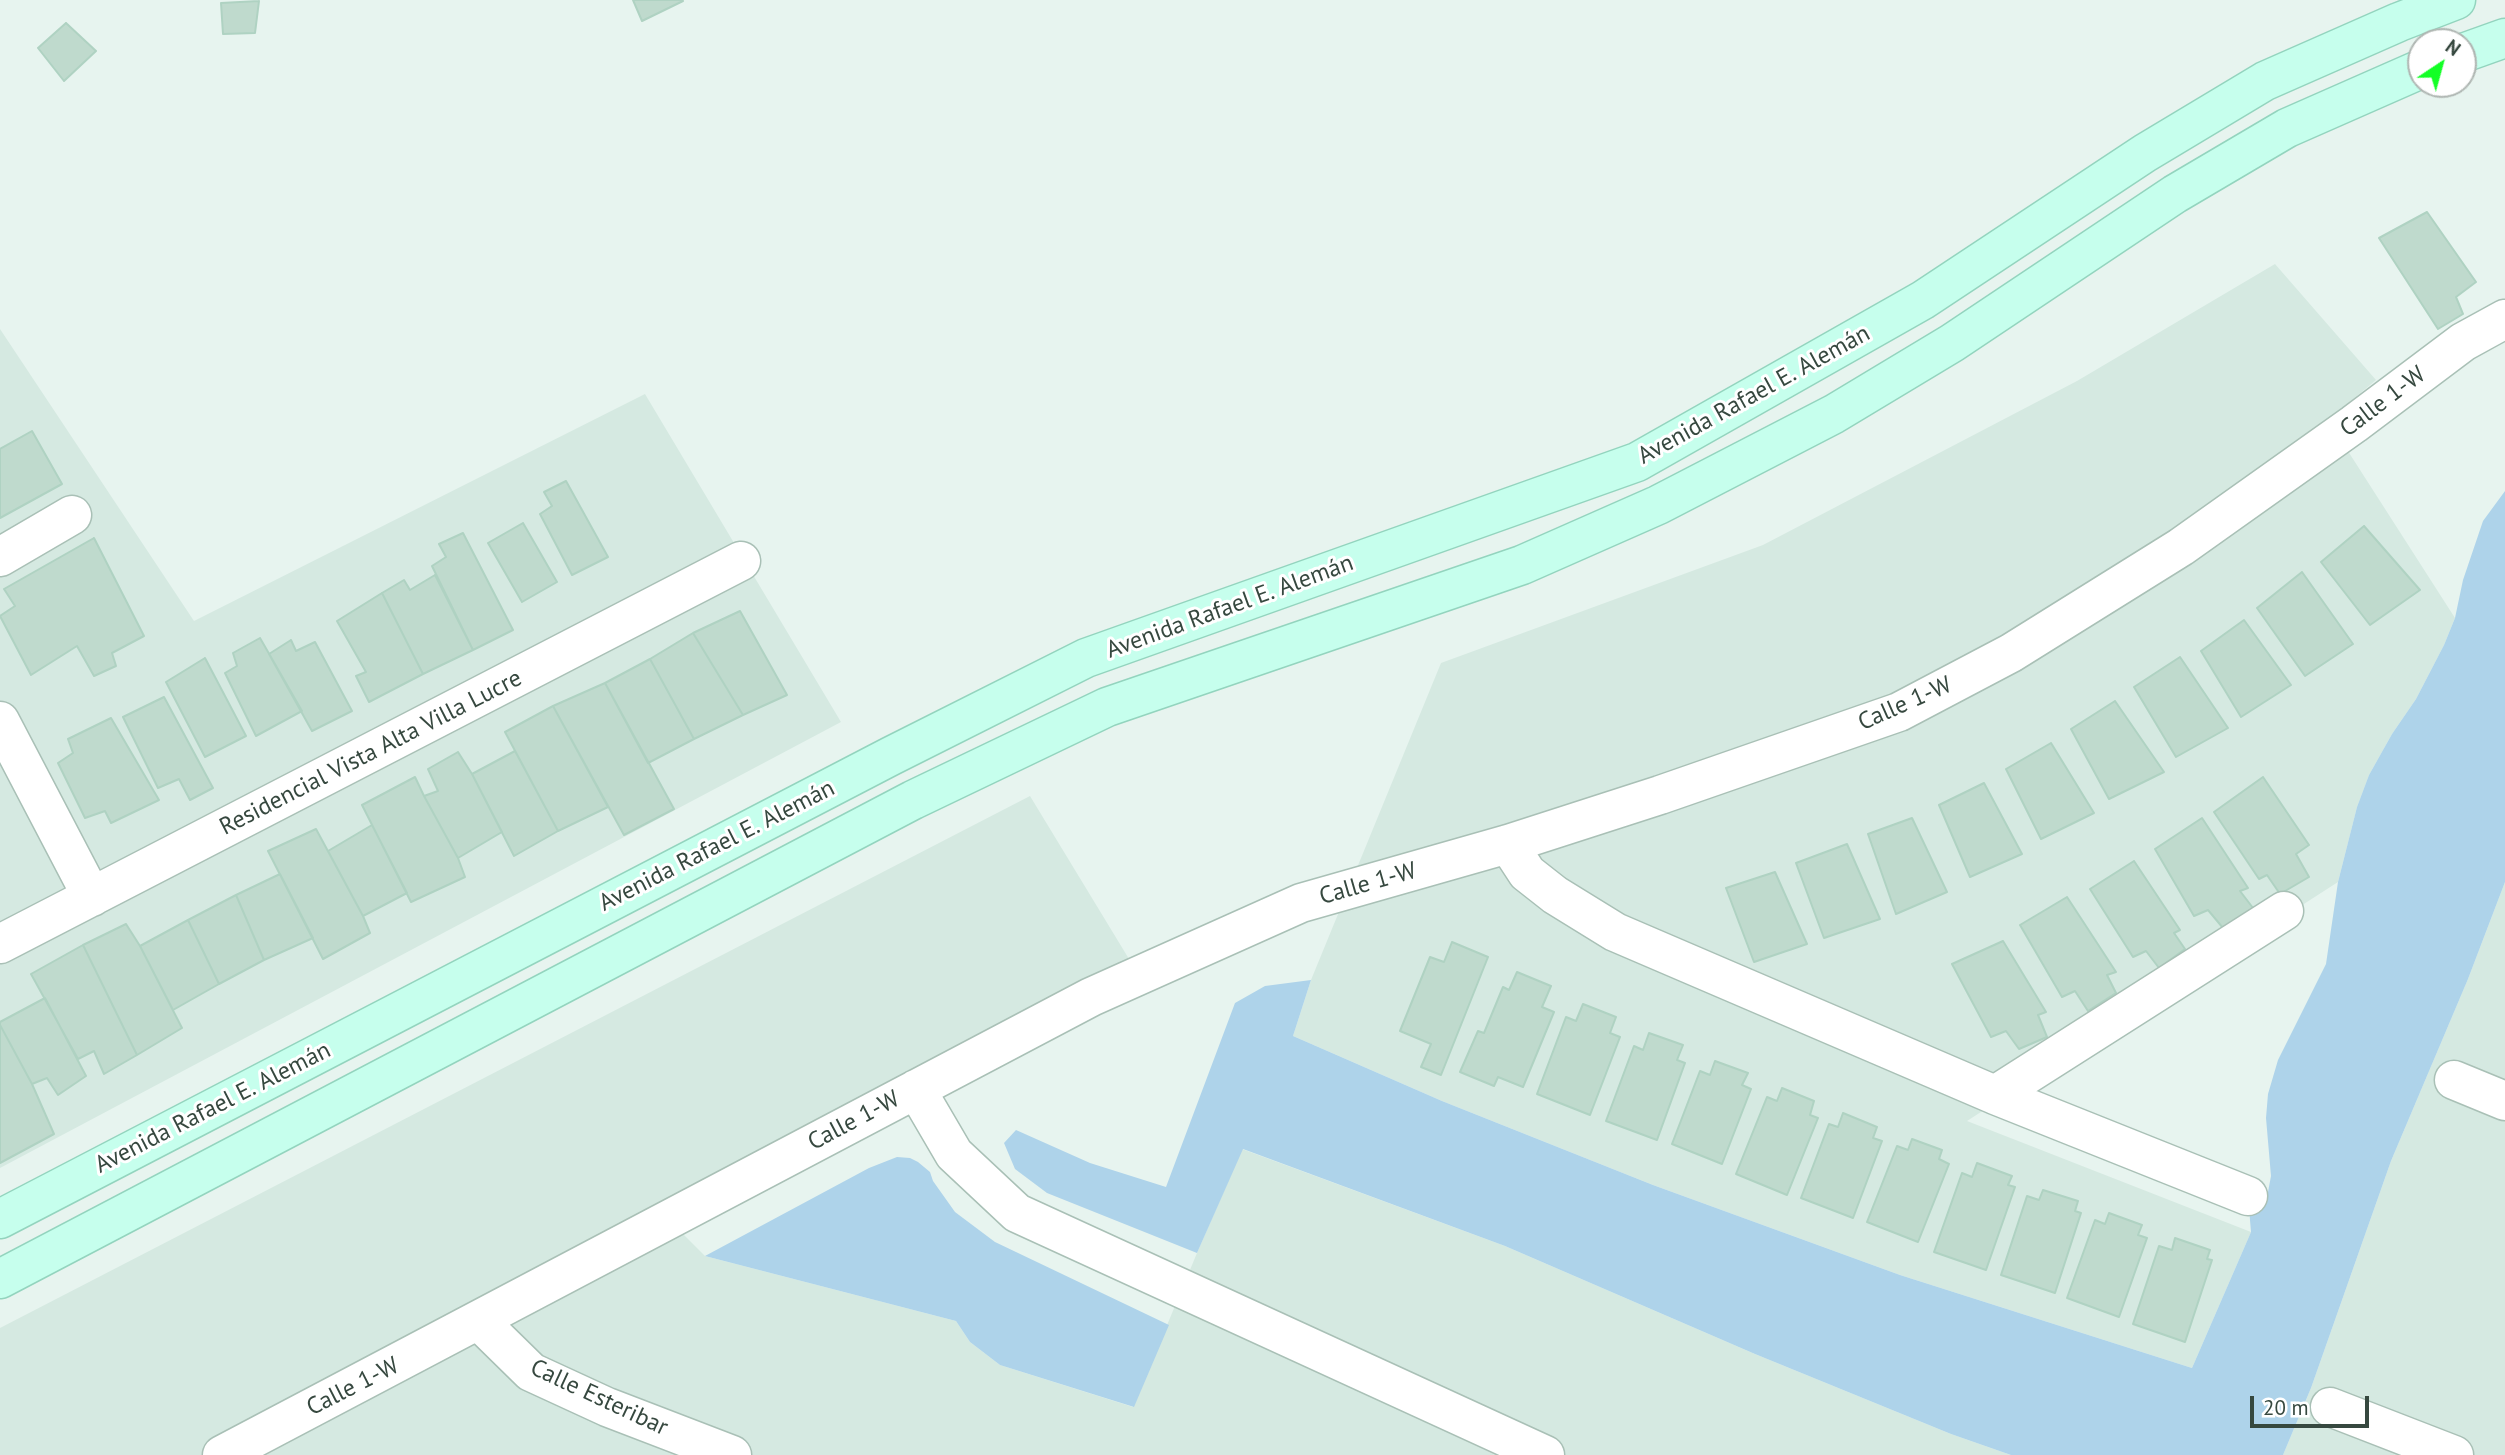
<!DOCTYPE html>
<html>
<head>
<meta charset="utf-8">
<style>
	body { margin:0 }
	#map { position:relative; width:2505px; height:1455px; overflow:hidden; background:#e7f4ef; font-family:"PT Sans",sans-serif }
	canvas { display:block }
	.north { position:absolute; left:2407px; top:28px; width:70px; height:70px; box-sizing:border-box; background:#fff; border:2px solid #afb6b2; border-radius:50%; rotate:36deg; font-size:19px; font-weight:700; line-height:28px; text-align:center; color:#36483f }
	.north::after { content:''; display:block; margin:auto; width:24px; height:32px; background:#13ff26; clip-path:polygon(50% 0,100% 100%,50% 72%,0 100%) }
	.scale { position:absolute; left:2250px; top:1396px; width:119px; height:32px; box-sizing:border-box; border:4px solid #36483f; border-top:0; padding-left:9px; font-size:21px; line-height:24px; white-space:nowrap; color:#36483f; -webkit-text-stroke:5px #fff; paint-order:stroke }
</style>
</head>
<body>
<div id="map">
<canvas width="2505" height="1455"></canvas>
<div class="north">N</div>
<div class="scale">20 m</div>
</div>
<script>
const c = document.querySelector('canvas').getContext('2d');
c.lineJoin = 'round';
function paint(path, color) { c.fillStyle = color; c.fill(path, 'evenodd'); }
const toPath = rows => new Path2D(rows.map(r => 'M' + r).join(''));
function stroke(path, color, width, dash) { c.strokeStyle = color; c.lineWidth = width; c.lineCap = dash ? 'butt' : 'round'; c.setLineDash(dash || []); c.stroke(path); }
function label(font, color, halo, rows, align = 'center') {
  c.font = font + ' "PT Sans",sans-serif'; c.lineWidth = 6; c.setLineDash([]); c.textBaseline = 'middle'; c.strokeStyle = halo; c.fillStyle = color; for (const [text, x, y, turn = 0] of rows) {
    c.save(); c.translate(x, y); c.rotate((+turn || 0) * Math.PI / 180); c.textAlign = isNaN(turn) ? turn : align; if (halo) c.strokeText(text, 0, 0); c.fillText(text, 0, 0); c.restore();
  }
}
paint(toPath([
	[2275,264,2376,380,2328,420,2455,618,2444,645,2416,699,2392,734,2369,775,2357,807,2338,882,1967,1121,2251,1232,2192,1368,1900,1275,1653,1185,1442,1101,1293,1036,1311,980,1441,663,1763,545,2077,381],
	[0,329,194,621,645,394,841,722,0,1168],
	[1030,796,1129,959,655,1206,705,1256,956,1321,970,1342,1000,1365,1133,1407,1197,1253,1242,1149,1505,1246,1755,1354,1951,1434,2011,1455,0,1455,0,1328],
	[2505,882,2505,1455,2283,1455,2311,1388,2391,1161,2468,979]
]), '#d5e9e1');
paint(toPath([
	[2505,491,2505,882,2468,979,2391,1161,2311,1388,2283,1455,2011,1455,1951,1434,1755,1354,1505,1246,1243,1149,1197,1253,1047,1193,1015,1169,1004,1143,1016,1130,1090,1163,1166,1187,1235,1003,1265,986,1311,980,1293,1036,1442,1101,1653,1185,1900,1275,2192,1368,2251,1232,2248,1196,2268,1192,2271,1176,2266,1118,2268,1094,2278,1060,2326,964,2338,882,2357,807,2369,775,2392,734,2416,699,2444,645,2455,618,2463,580,2483,521],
	[897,1157,910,1158,918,1162,930,1172,933,1181,955,1212,995,1242,1169,1325,1134,1407,1000,1365,970,1342,956,1321,705,1256,869,1168]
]), '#aed3ea');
const building = toPath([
	[633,0,682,0,683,1,642,21,633,0],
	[259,1,255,33,223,34,221,3,259,1],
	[66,23,96,51,64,81,38,48,66,23],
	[2427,212,2476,282,2456,297,2463,314,2438,329,2379,238,2427,212],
	[32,431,62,484,0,518,0,449,32,431],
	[566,481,608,557,572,575,540,514,552,506,544,492,566,481],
	[523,523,557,582,522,602,488,543,523,523],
	[2364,526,2420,590,2370,625,2321,562,2364,526],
	[463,533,513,630,473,650,432,566,446,557,439,544,463,533],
	[94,538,144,636,112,653,116,666,94,676,77,646,31,675,0,616,15,606,4,589,94,538],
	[2302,572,2353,644,2305,676,2257,608,2302,572],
	[435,575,473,650,423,674,382,593,404,580,410,590,435,575],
	[382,593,423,674,369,702,356,676,366,672,337,621,382,593],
	[740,611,787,695,743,715,693,633,740,611],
	[2244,620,2291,685,2241,717,2201,651,2244,620],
	[693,633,743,715,694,739,650,659,693,633],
	[260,638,302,711,256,736,225,673,237,666,233,653,260,638],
	[291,640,296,651,315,642,352,711,312,731,269,654,291,640],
	[2180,657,2228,728,2176,757,2134,687,2180,657],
	[205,658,246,736,205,757,166,682,205,658],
	[650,659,694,739,648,763,605,683,650,659],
	[605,683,674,809,624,835,553,706,605,683],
	[164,697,213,788,190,800,179,779,158,788,123,717,164,697],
	[2115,701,2164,772,2109,799,2071,729,2115,701],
	[553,706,608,807,558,831,505,732,553,706],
	[111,718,159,800,111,823,105,811,85,818,58,763,73,753,68,739,111,718],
	[2051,743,2094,813,2041,839,2006,769,2051,743],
	[515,751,558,831,514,856,472,774,515,751],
	[458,752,472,774,502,832,458,858,424,796,438,791,428,769,458,752],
	[415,777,424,796,458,858,465,877,411,902,362,805,415,777],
	[2263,777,2309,845,2296,854,2309,877,2280,894,2267,875,2259,879,2214,812,2263,777],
	[1984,783,2022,854,1970,877,1939,805,1984,783],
	[1912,818,1947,892,1896,914,1868,834,1912,818],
	[2202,818,2248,888,2240,891,2253,908,2223,928,2208,910,2194,916,2155,849,2202,818],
	[372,825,407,893,363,916,328,851,372,825],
	[316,829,363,916,370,933,323,959,268,851,316,829],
	[1847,844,1880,919,1824,938,1796,863,1847,844],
	[2134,861,2180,930,2174,933,2185,949,2159,968,2146,951,2133,957,2090,889,2134,861],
	[1775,872,1807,944,1754,962,1726,888,1775,872],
	[280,874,313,938,264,960,236,895,280,874],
	[236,895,264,960,219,984,188,920,236,895],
	[2067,897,2116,972,2107,975,2116,993,2088,1011,2075,991,2062,997,2020,925,2067,897],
	[188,920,219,984,173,1010,140,946,188,920],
	[126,924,140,946,182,1028,137,1055,83,945,126,924],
	[2003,941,2046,1012,2038,1015,2047,1037,2019,1049,2006,1031,1991,1037,1952,964,2003,941],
	[1452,942,1488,957,1441,1075,1421,1067,1431,1044,1400,1031,1430,957,1444,962,1452,942],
	[83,945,137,1055,104,1074,94,1051,78,1059,31,974,83,945],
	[1517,972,1551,986,1542,1007,1554,1012,1523,1087,1498,1077,1494,1086,1460,1072,1478,1031,1484,1033,1503,987,1509,990,1517,972],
	[45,998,86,1076,58,1095,47,1078,32,1084,0,1025,0,1022,45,998],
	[1583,1004,1616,1017,1610,1033,1620,1037,1590,1115,1537,1094,1566,1017,1576,1021,1583,1004],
	[0,1025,32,1084,54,1134,0,1163,0,1025],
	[1649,1033,1683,1045,1677,1060,1685,1063,1657,1140,1606,1121,1634,1046,1643,1050,1649,1033],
	[1715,1061,1748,1073,1742,1085,1751,1089,1722,1164,1672,1144,1700,1071,1710,1075,1715,1061],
	[1782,1088,1814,1101,1810,1115,1818,1118,1787,1195,1736,1174,1767,1097,1777,1101,1782,1088],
	[1843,1113,1877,1127,1873,1138,1882,1141,1853,1218,1801,1198,1829,1124,1838,1127,1843,1113],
	[1912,1139,1942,1150,1939,1159,1949,1164,1918,1242,1867,1222,1897,1146,1908,1150,1912,1139],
	[1977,1163,2012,1176,2008,1185,2015,1187,1986,1270,1934,1252,1962,1173,1972,1177,1977,1163],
	[2043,1190,2078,1201,2075,1211,2081,1213,2055,1293,2001,1275,2027,1196,2039,1200,2043,1190],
	[2109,1213,2142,1225,2138,1235,2147,1238,2119,1317,2067,1298,2095,1220,2105,1224,2109,1213],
	[2175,1238,2210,1250,2207,1259,2212,1260,2185,1342,2133,1324,2159,1246,2172,1250,2175,1238]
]);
paint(building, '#bfdacd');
stroke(building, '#afd2c2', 2);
const street = toPath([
	[0,557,72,515],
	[0,721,92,897],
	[1508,844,1527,873,1555,895,1615,932,1995,1095,2248,1196],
	[0,944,741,561],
	[2454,1080,2505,1101],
	[916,1089,954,1154,1017,1213,1545,1455],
	[1995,1095,2284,911],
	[479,1321,531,1372,607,1407,732,1455],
	[2330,1407,2454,1455],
	[222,1455,1091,997,1301,903,1508,844,1660,795,1899,712,2011,653,2181,547,2354,424,2463,342,2505,319]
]);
const secondary = toPath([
	[2463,53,2505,38],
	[0,1219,891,756,1086,658,1637,462,1923,300,2145,153,2265,81,2399,22,2456,0],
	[0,1279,913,800,1107,707,1522,565,1658,505,1834,414,1952,343,2175,194,2287,128,2421,69]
]);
stroke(street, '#a9c0b6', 41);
stroke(secondary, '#93d4be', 41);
stroke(street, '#fff', 38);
stroke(secondary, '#c6ffed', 38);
label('24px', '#36483f', '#fff', [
	["Avenida Rafael E. Alemán",1754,395,-29],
	["Calle 1-W",2383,402,-37],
	["Avenida Rafael E. Alemán",1230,607,-20],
	["Calle 1-W",1905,704,-24],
	["Residencial Vista Alta Villa Lucre",371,753,-27],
	["Avenida Rafael E. Alemán",717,846,-27],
	["Calle 1-W",1368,884,-16],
	["Avenida Rafael E. Alemán",213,1108,-27],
	["Calle 1-W",854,1121,-28],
	["Calle 1-W",353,1387,-27],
	["Calle Esteribar",599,1398,25]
]);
</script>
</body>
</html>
